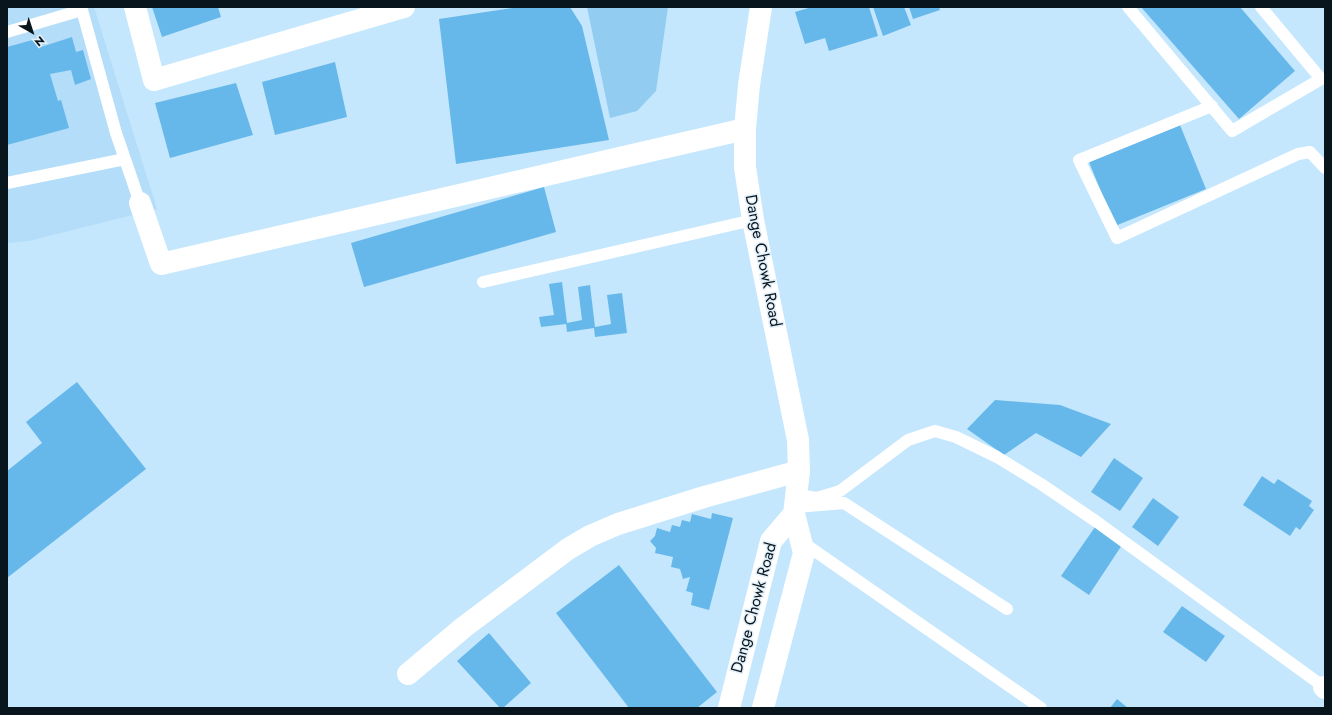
<!DOCTYPE html>
<html>
<head>
<meta charset="utf-8">
<style>
	body { margin:0 }
	#map { position:relative; width:1332px; height:715px; overflow:hidden; background:#c4e7fd; font-family:Jost,sans-serif }
	canvas { display:block }
	.frame { position:absolute; inset:0; border:8px solid #08151c; pointer-events:none }
	.north { position:absolute; left:12px; top:12px; width:40px; height:40px; -webkit-text-stroke:3px #e3f0fa; paint-order:stroke; rotate:141deg; font-size:11px; font-weight:700; line-height:16px; text-align:center; color:#08151c }
	.north::after { content:''; display:block; margin:auto; width:14px; height:18px; background:#08151c; clip-path:polygon(50% 0,100% 100%,50% 72%,0 100%) }
</style>
</head>
<body>
<div id="map">
<canvas width="1332" height="715"></canvas>
<div class="frame"></div>
<div class="north">N</div>
</div>
<script>
const c = document.querySelector('canvas').getContext('2d');
c.lineJoin = 'round';
function paint(path, color) { c.fillStyle = color; c.fill(path, 'evenodd'); }
const toPath = rows => new Path2D(rows.map(r => 'M' + r).join(''));
function stroke(path, color, width, dash) { c.strokeStyle = color; c.lineWidth = width; c.lineCap = dash ? 'butt' : 'round'; c.setLineDash(dash || []); c.stroke(path); }
function label(font, color, halo, rows, align = 'center') {
  c.font = font + ' Jost,sans-serif'; c.lineWidth = 3; c.setLineDash([]); c.textBaseline = 'middle'; c.strokeStyle = halo; c.fillStyle = color; for (const [text, x, y, turn = 0] of rows) {
    c.save(); c.translate(x, y); c.rotate((+turn || 0) * Math.PI / 180); c.textAlign = isNaN(turn) ? turn : align; if (halo) c.strokeText(text, 0, 0); c.fillText(text, 0, 0); c.restore();
  }
}
paint(toPath([
	[7,7,94,7,157,209,29,241,7,243]
]), '#b4ddf9');
paint(toPath([
	[587,7,668,7,656,91,637,111,610,118]
]), '#93ccf1');
paint(toPath([
	[152,7,218,7,221,17,162,37],
	[519,7,570,7,582,26,609,140,456,164,439,19],
	[812,7,869,7,878,36,829,51,825,38,805,44,795,12],
	[873,7,904,7,911,25,883,36],
	[909,7,939,7,940,10,913,19],
	[1141,7,1240,7,1295,71,1239,119],
	[72,37,76,52,83,50,91,79,75,85,71,70,50,74,58,101,61,100,69,128,7,145,7,47,36,39,38,48],
	[335,62,347,117,275,135,262,82],
	[236,83,253,135,170,158,155,103],
	[1180,125,1206,189,1115,226,1089,162],
	[544,187,556,232,364,287,351,243],
	[562,282,567,323,582,320,578,287,590,285,595,327,611,324,607,295,622,293,627,333,595,337,594,328,567,332,566,324,541,327,539,317,554,315,549,284],
	[77,382,146,469,7,578,7,471,42,443,26,422],
	[995,400,1060,405,1111,424,1081,457,1036,433,1004,455,967,429],
	[1114,458,1143,478,1120,511,1091,492],
	[1262,476,1274,484,1278,479,1312,501,1309,506,1314,510,1300,530,1296,527,1290,536,1243,505],
	[1153,498,1179,517,1158,546,1132,527],
	[712,513,733,518,709,610,691,605,693,593,686,591,690,577,683,579,680,569,671,567,673,557,655,553,656,548,650,541,655,536,657,528,670,532,672,525,680,527,682,520,690,522,692,514,711,519],
	[1095,527,1122,545,1089,595,1061,576],
	[619,565,717,692,697,708,629,708,556,613],
	[1182,606,1225,636,1206,662,1163,632],
	[489,633,531,683,503,708,500,708,457,661],
	[1117,699,1128,708,1110,708]
]), '#67b8ea');
stroke(toPath([
	[1128,7,1232,131,1321,79,1261,7],
	[7,32,82,10,116,133,140,203],
	[1212,106,1079,160,1117,238,1298,154,1310,152,1325,168],
	[7,183,125,159],
	[483,282,753,220],
	[797,495,817,498,840,491,908,440,935,431,956,437,997,457,1041,484,1097,522,1324,687],
	[796,507,844,503,1007,609],
	[802,542,1041,708]
]), '#fff', 12);
stroke(toPath([
	[135,7,154,80,404,7],
	[140,203,161,264,745,129],
	[408,674,464,627,568,549,590,536,618,524,704,497,799,471],
	[1324,687,1325,688]
]), '#fff', 22);
stroke(toPath([
	[761,7,749,85,745,129,745,167,753,220,798,440,799,471,794,514,804,553,763,708],
	[729,708,771,541,794,514]
]), '#fff', 22);
label('16px', '#08151c', '#e3f0fa', [
	["Dange Chowk Road",762,261,79],
	["Dange Chowk Road",755,608,-75]
]);
</script>
</body>
</html>
